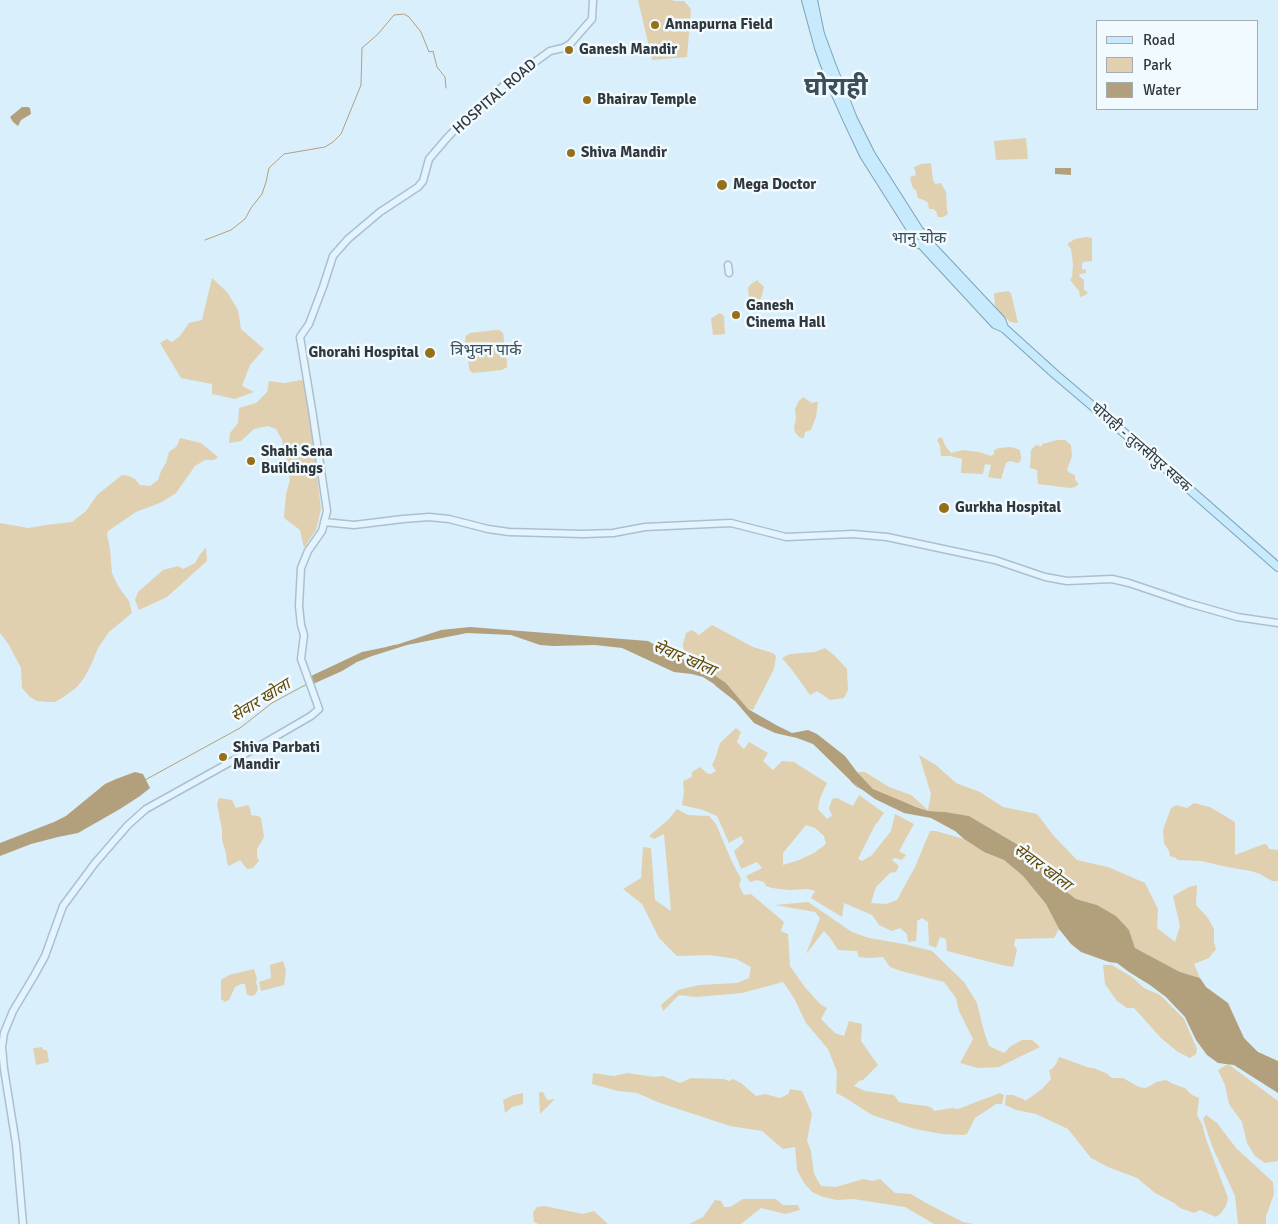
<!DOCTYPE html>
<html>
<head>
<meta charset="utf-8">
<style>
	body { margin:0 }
	#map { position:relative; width:1278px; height:1224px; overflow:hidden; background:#d9effb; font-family:Signika,sans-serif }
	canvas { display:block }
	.legend { position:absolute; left:1096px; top:20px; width:162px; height:90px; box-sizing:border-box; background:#f1faff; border:1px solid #a4acb1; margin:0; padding:6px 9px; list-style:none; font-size:15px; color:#30383d }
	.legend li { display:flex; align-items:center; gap:10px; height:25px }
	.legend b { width:25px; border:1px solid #a4acb1 }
</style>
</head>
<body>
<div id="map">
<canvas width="1278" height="1224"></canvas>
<ul class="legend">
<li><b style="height:6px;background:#c8eafd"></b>Road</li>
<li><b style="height:14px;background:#e1d0af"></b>Park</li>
<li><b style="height:14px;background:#b29f7c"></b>Water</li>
</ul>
</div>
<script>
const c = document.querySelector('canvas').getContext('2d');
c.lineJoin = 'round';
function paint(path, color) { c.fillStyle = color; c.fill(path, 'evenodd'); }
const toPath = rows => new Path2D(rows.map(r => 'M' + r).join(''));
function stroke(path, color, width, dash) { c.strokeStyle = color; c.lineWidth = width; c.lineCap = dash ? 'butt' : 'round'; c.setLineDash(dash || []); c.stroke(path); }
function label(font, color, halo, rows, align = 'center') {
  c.font = font + ' Signika,"Noto Sans Devanagari",sans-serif'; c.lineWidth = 5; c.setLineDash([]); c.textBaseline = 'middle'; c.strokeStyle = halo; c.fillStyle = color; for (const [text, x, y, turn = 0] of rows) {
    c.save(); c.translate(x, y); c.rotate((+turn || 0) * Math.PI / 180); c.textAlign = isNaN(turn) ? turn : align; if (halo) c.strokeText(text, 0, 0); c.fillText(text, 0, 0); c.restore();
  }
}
paint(toPath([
	[638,0,672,0,674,1,684,1,691,9,687,57,652,60],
	[1026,138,1028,159,996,160,994,141],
	[931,163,933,180,935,184,941,183,946,192,947,210,948,214,943,217,938,217,936,211,933,209,929,209,928,203,926,201,918,198,916,190,914,189,912,186,910,177,916,175,914,167,921,164],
	[1086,237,1092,238,1092,261,1083,262,1082,264,1082,269,1086,270,1086,273,1080,274,1079,276,1084,280,1084,290,1088,292,1086,295,1080,297,1079,291,1070,280,1072,277,1073,264,1071,249,1067,244,1075,239],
	[212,278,227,292,238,310,241,329,264,349,250,365,242,386,254,392,235,399,212,394,212,384,181,378,160,343,167,339,172,342,180,336,189,323,202,320],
	[757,280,764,287,760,302,755,307,749,297,748,288,750,285],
	[1008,291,1011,293,1018,323,1010,322,999,311,995,306,994,294,995,293],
	[720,313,724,316,725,334,713,335,711,319,713,317],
	[496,330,499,330,503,333,507,361,507,367,502,370,473,373,470,371,469,367,465,341,466,336,470,333],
	[301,380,304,381,309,406,321,509,316,530,304,548,300,530,284,518,286,494,290,480,282,440,276,429,268,426,254,429,241,441,229,443,230,433,238,423,239,408,256,403,267,392,269,381,285,383],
	[803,397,812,403,815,402,818,402,816,417,811,430,805,432,804,438,802,438,799,437,795,432,794,427,796,419,795,409,798,402],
	[940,437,942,438,946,447,951,453,963,450,979,452,991,456,994,454,994,450,999,448,1011,447,1020,450,1021,458,1020,462,1017,463,1010,461,1006,463,1001,479,988,477,991,465,985,464,983,474,961,473,962,459,950,456,941,456,940,446,937,440],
	[180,438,201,443,218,457,214,460,205,460,195,466,176,493,162,502,136,512,108,531,107,534,110,549,112,573,118,586,129,601,132,613,109,632,98,648,91,665,84,678,77,687,65,696,55,702,48,702,37,701,30,697,22,688,21,668,9,645,0,633,0,523,28,528,46,525,72,522,86,511,97,495,122,475,129,476,135,479,140,485,150,486,158,480,161,471,166,463,169,452,177,446],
	[1057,440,1065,440,1071,445,1072,456,1067,470,1070,473,1075,475,1075,480,1079,484,1075,487,1070,488,1038,484,1037,470,1030,468,1031,450,1036,445,1040,446,1042,446,1042,444],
	[206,547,207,561,167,597,139,610,135,600,138,592,163,570,178,566,183,569,195,563,199,556],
	[712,625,753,647,773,653,776,656,774,669,753,710,748,709,726,683,707,670,702,664,684,657,683,644,686,633,692,630,699,635],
	[825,648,834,655,847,669,848,690,844,698,830,700,817,691,810,695,792,670,782,658,790,654,815,652],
	[736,728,741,732,737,742,744,749,749,742,768,753,763,761,773,770,782,761,794,762,827,783,820,798,818,809,827,819,832,816,829,808,832,799,837,798,853,806,859,795,884,813,874,827,858,859,862,861,872,855,891,831,895,814,914,824,899,851,906,855,902,860,895,858,892,860,899,866,896,872,890,873,876,887,871,903,886,904,897,900,915,867,930,831,936,831,964,839,984,852,1004,860,1023,876,1046,904,1059,929,1054,938,1015,939,1014,945,1017,950,1013,967,1002,965,947,951,946,939,940,937,936,948,929,945,928,922,922,918,917,921,917,930,916,941,908,942,907,934,900,928,892,931,879,925,872,915,844,903,842,917,811,898,815,891,808,889,789,890,772,888,766,886,764,882,757,880,750,882,746,876,762,868,757,862,741,869,734,851,744,842,741,836,729,843,717,816,703,810,682,805,684,792,683,781,692,777,692,772,700,767,708,774,711,774,716,771,712,765,715,759,720,743],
	[806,825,815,828,824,836,826,844,814,853,799,860,783,865,783,853],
	[919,755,936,765,956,783,980,792,1003,807,1037,814,1053,835,1077,860,1108,867,1145,883,1158,909,1157,928,1175,942,1180,926,1173,896,1189,887,1197,885,1196,905,1208,918,1214,929,1214,942,1216,949,1209,958,1194,964,1200,978,1180,972,1135,948,1129,930,1097,905,1076,899,1063,889,1049,872,1025,849,969,816,945,812,928,811,897,800,873,789,857,772,865,772,889,787,911,795,928,810,931,794],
	[219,798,232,800,236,808,248,805,250,808,251,815,258,816,261,818,264,837,257,849,257,857,259,861,258,862,253,868,247,869,240,860,229,866,227,863,226,853,222,840,222,830,217,804],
	[1194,803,1210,807,1235,822,1235,855,1264,844,1267,845,1269,849,1278,850,1278,881,1272,881,1260,874,1251,871,1227,867,1201,861,1178,860,1176,858,1170,856,1169,851,1164,843,1163,830,1171,808,1176,805,1187,808],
	[677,809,688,815,709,816,716,824,732,862,741,879,739,886,744,895,751,894,784,922,781,931,788,934,790,966,804,986,820,1004,827,1008,821,1019,835,1033,844,1036,849,1021,862,1024,861,1041,878,1065,863,1080,859,1081,854,1086,865,1091,894,1095,899,1102,910,1104,927,1106,932,1108,934,1111,952,1108,958,1109,1000,1093,1004,1095,1002,1104,996,1104,975,1118,967,1134,964,1135,942,1134,915,1129,872,1115,844,1097,836,1093,837,1072,828,1049,806,1023,794,998,783,982,742,993,696,997,679,995,663,1011,661,1005,678,990,699,985,737,983,749,978,751,967,736,959,710,955,677,956,659,938,642,904,623,889,641,878,643,847,651,848,655,900,671,911,664,834,654,839,649,836,668,820],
	[808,902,852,932,869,938,904,944,932,951,964,982,977,1003,983,1028,989,1046,1004,1053,1011,1046,1022,1040,1032,1040,1040,1047,999,1067,978,1068,960,1063,973,1039,959,1011,956,998,944,982,901,971,890,967,883,957,869,958,859,957,857,951,838,950,831,939,824,931,806,954,820,918,815,912,775,905],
	[283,961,286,970,284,985,261,991,259,982,271,978,270,965],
	[1103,965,1112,965,1132,977,1144,988,1160,995,1184,1019,1197,1049,1196,1054,1190,1058,1178,1052,1161,1038,1134,1008,1127,1008,1117,1001,1105,984],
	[254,969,257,979,256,982,258,988,256,994,252,996,247,995,245,984,241,984,235,987,229,1000,225,1002,221,999,221,980,229,975],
	[42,1047,43,1050,47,1050,49,1062,36,1065,33,1048,36,1048],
	[1059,1057,1062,1058,1090,1068,1093,1068,1106,1073,1112,1078,1123,1078,1139,1087,1145,1088,1150,1086,1156,1082,1166,1080,1173,1084,1185,1088,1192,1095,1199,1098,1197,1115,1202,1124,1206,1139,1228,1198,1226,1206,1221,1213,1216,1217,1200,1210,1194,1213,1180,1208,1174,1203,1155,1193,1137,1178,1108,1167,1091,1158,1068,1129,1036,1114,1016,1110,1005,1105,1006,1095,1013,1095,1023,1099,1025,1101,1042,1089,1051,1079,1049,1070,1052,1069,1056,1064],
	[1228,1064,1278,1101,1278,1161,1265,1163,1255,1156,1247,1143,1242,1122,1229,1104,1225,1085,1218,1070],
	[593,1073,614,1076,627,1073,654,1077,663,1076,680,1083,691,1078,724,1079,729,1081,733,1079,741,1083,756,1096,765,1094,780,1098,788,1094,790,1089,802,1091,812,1114,807,1141,811,1151,814,1174,821,1186,836,1187,863,1179,873,1181,880,1179,895,1193,911,1194,926,1203,963,1222,973,1224,934,1224,905,1207,853,1199,837,1200,823,1197,812,1192,804,1183,797,1170,795,1147,783,1149,762,1131,730,1126,660,1103,637,1093,618,1091,592,1084],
	[541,1092,543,1092,547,1100,555,1099,540,1114,539,1093],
	[523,1093,523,1104,512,1107,505,1113,503,1100,513,1095],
	[1206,1115,1217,1123,1236,1148,1273,1182,1274,1194,1266,1216,1266,1224,1238,1224,1235,1196,1212,1146,1203,1119],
	[743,1199,776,1199,783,1205,798,1205,800,1210,785,1214,761,1208,741,1224,689,1224,703,1217,715,1200,721,1201,724,1207,730,1207],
	[544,1206,583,1214,594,1211,608,1224,539,1224,534,1222,533,1212,537,1207]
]), '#e1d0af');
paint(toPath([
	[22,107,28,107,30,108,31,114,21,120,18,126,13,122,10,117],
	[1055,168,1071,168,1071,175,1055,174],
	[470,627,648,641,671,654,707,670,726,683,748,709,776,725,792,733,808,730,817,734,845,756,857,772,873,789,916,807,928,811,945,812,969,816,1025,849,1049,872,1063,889,1076,899,1097,905,1116,916,1129,930,1135,948,1180,972,1200,978,1206,987,1228,1003,1244,1038,1258,1052,1278,1061,1278,1093,1234,1065,1218,1063,1207,1055,1196,1040,1185,1017,1166,997,1150,985,1129,972,1117,963,1109,962,1081,952,1071,944,1059,929,1046,904,1023,876,1004,860,984,852,964,839,955,831,931,818,904,813,875,799,852,782,813,744,797,738,775,733,754,723,735,701,717,687,714,684,703,677,692,674,674,672,622,648,595,645,553,646,540,645,511,635,467,633,407,645,372,656,357,662,342,671,313,684,311,676,362,652,396,645,441,630],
	[135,772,143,774,150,788,140,796,120,809,78,833,58,837,31,844,0,856,0,843,54,822,66,816,105,784,116,779]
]), '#b29f7c');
stroke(toPath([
	[205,240,231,230,245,219,251,208,262,194,266,182,269,168,284,154,325,147,333,142,341,134,361,85,362,48,378,34,394,15,404,14,409,17,421,32,429,52,433,51,437,67,445,77,446,88],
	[388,647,396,645],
	[145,780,240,728,272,703,307,684],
	[851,781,856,786,862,789]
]), '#b29f7c', 1);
const secondary = toPath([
	[728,265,729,273],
	[324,522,354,525,403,519,429,517,449,519,488,529,509,532,583,534,613,533,645,527,731,523,786,537,853,534,887,537,995,560,1045,577,1067,581,1112,579,1129,583,1188,603,1237,617,1278,623],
	[23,1224,16,1144,4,1069,2,1047,4,1033,13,1011,34,976,45,956,63,906,95,863,128,825,146,809,261,745,311,716,319,709,301,659,304,635,301,625,299,606,301,568,308,551,322,531,327,511,313,416,300,337,309,324,323,287,333,256,348,239,380,212,418,187,423,181,429,159,447,138,466,118,509,81,550,51,563,48,570,44,592,19,593,0]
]);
const primary = toPath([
	[806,0,819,48,834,90,847,119,864,155,914,234],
	[813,0,820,34,831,64,853,119,871,155,920,232],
	'913 238a6 6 0 1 1 12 0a6 6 0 1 1-12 0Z',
	[925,239,1001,320,1004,328],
	[921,244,995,324,1004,328,1056,375,1155,459,1278,567]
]);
stroke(secondary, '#abc0cc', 9);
stroke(primary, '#7ba3b9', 10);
stroke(secondary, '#e4f4fe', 6);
stroke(primary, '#c8eafd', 8);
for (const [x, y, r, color] of [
	[655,25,5,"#957019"],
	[569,50,5,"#957019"],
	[587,100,5,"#957019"],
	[571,153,5,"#957019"],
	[722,185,6,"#957019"],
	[736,315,5,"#957019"],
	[430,353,6,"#957019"],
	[251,461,5,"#957019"],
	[944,508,6,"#957019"],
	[223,757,5,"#957019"]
]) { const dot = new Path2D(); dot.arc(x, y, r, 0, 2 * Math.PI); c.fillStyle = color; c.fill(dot); stroke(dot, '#f1faff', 2); }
label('bold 15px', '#30383d', '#f1faff', [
	["Annapurna Field",665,25],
	["Ganesh Mandir",579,50],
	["Bhairav Temple",597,100],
	["Shiva Mandir",581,153],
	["Mega Doctor",733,185],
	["Ganesh",746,306],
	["Cinema Hall",746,323],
	["Ghorahi Hospital",419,353,"right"],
	["Shahi Sena",261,452],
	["Buildings",261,469],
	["Gurkha Hospital",955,508],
	["Shiva Parbati",233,748],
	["Mandir",233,765]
], 'left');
label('15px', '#30383d', '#f1faff', [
	["HOSPITAL ROAD",495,97,-41],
	["घोराही - तुलसीपुर सडक",1141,448,41]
]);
label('16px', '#3c4e58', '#f1faff', [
	["भानु चोक",919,239],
	["त्रिभुवन पार्क",486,351]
]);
label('italic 16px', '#624703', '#f1faff', [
	["सेवार खोला",684,659,23],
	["सेवार खोला",261,701,-32],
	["सेवार खोला",1042,868,36]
]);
label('bold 25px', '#3c4e58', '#f1faff', [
	["घोराही",836,88]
]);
</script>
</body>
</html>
